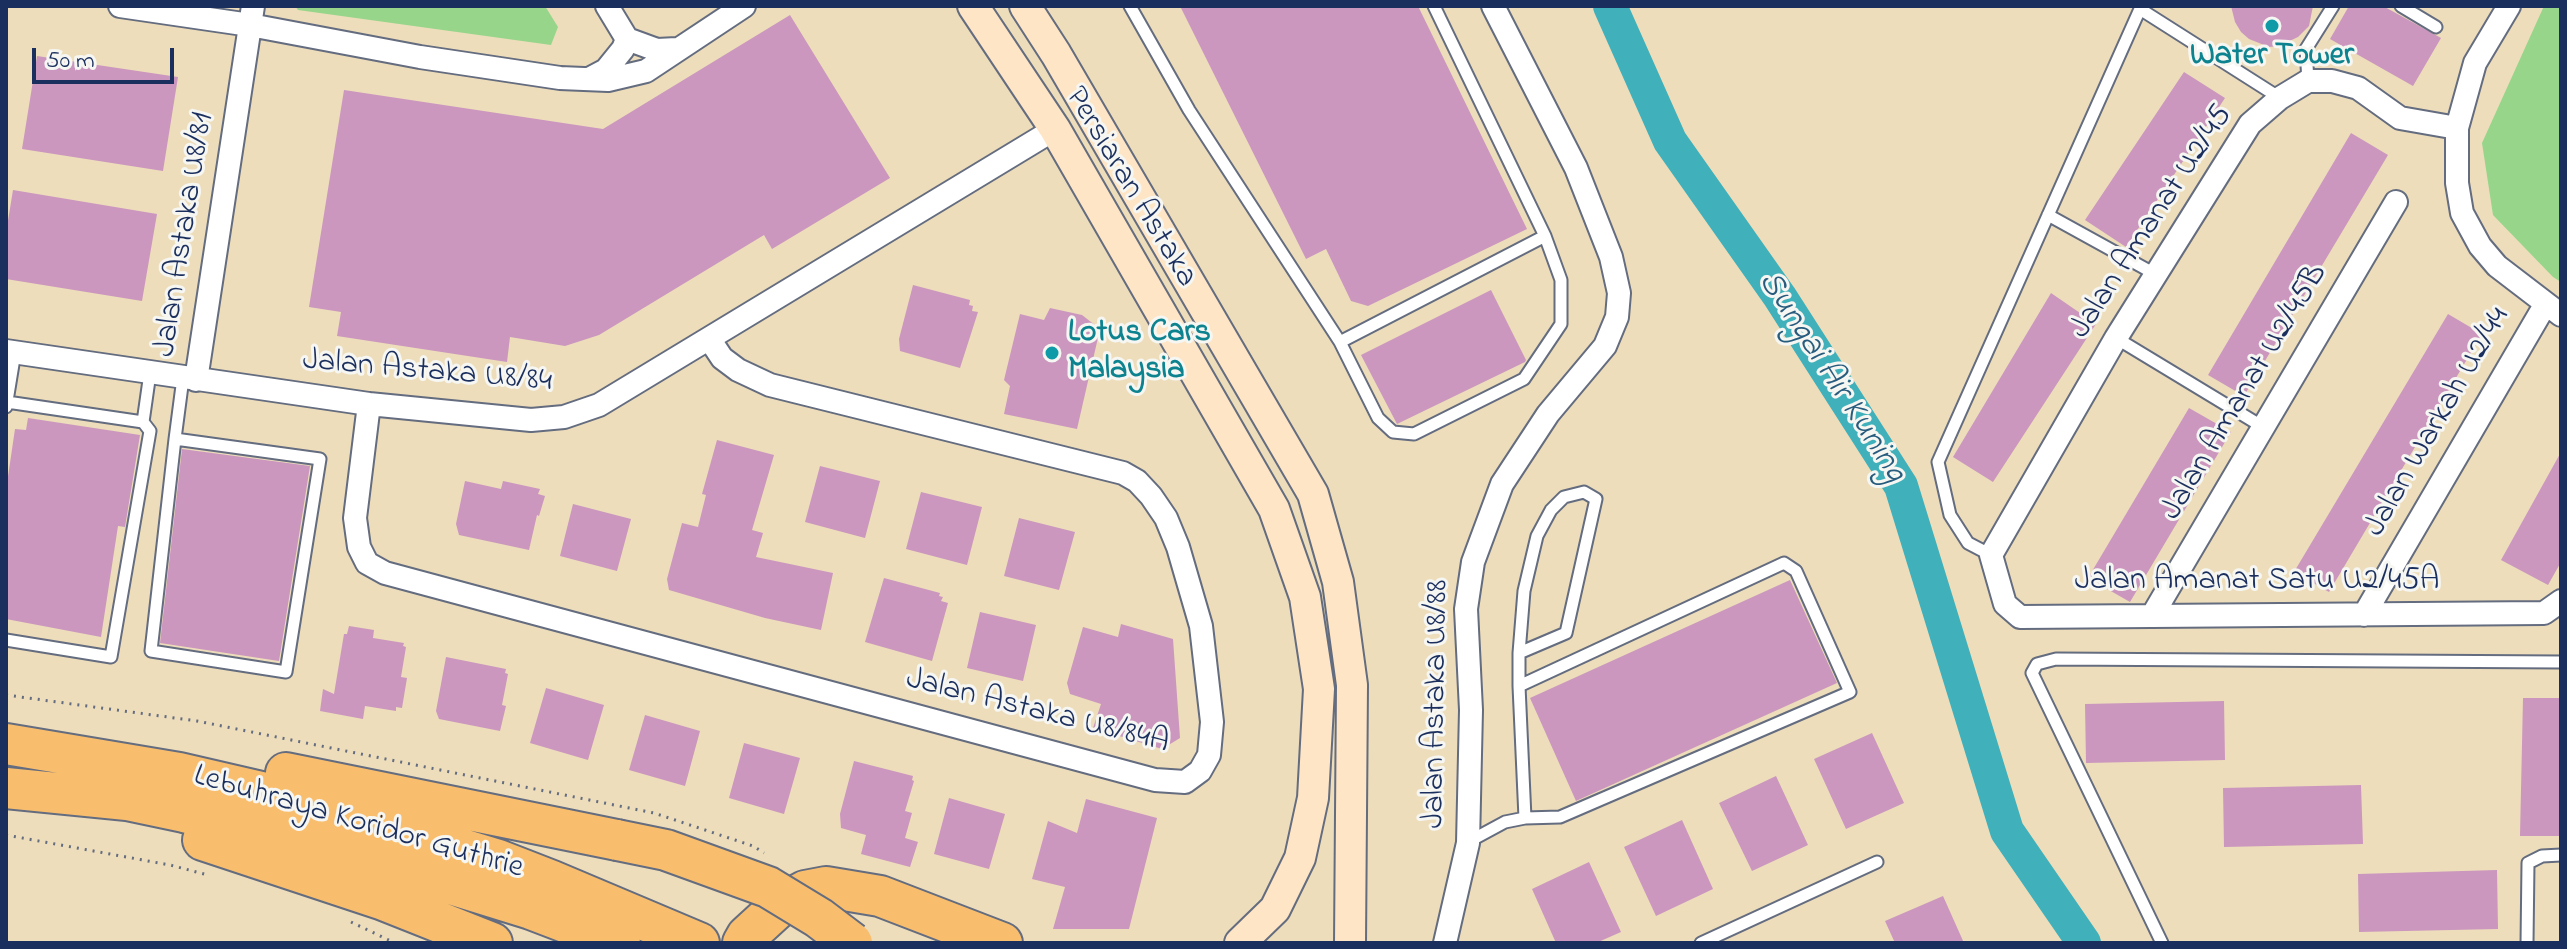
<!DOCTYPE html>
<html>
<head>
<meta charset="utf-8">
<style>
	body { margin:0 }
	#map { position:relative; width:2567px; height:949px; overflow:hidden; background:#edddbb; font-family:"Indie Flower",sans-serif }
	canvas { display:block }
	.frame { position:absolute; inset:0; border:8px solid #1b2f5e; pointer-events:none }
	.scale { position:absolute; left:32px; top:48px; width:142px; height:36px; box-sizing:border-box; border:4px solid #1b2f5e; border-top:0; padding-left:10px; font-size:24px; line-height:28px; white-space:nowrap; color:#1b2f5e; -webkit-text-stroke:6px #f6f6f2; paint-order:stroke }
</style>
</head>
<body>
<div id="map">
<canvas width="2567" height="949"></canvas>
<div class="frame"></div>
<div class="scale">50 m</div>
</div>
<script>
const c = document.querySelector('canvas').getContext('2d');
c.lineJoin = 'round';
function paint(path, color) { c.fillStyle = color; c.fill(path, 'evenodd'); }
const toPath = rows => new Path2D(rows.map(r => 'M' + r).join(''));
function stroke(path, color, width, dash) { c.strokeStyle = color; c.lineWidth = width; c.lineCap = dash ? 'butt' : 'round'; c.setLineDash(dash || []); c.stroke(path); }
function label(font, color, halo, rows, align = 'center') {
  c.font = font + ' "Indie Flower",sans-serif'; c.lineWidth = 6; c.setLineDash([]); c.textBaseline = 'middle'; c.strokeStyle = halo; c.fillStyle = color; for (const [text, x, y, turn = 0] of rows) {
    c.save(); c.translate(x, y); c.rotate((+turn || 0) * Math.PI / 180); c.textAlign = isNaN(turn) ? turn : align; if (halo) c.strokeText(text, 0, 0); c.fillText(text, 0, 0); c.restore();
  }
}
paint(toPath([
	[295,6,545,6,558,27,551,45,298,10],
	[2544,6,2561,6,2561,282,2553,277,2493,215,2482,143]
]), '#97d58a');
stroke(toPath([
	[1610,6,1670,141,1780,297,1901,486,2007,831,2084,943]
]), '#40b0ba', 34);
paint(toPath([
	[1180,6,1418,6,1527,229,1368,306,1351,301,1326,249,1306,259],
	[2231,6,2313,6,2309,26,2298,37,2279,46,2269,47,2249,39,2241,32,2235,22],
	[2349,6,2383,6,2441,38,2413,86,2330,39],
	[790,15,890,178,772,249,764,235,599,335,565,346,510,337,507,362,337,336,341,312,309,307,344,90,603,129],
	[37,56,178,77,163,171,22,149],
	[2184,72,2225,98,2126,247,2085,220],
	[2351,133,2388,155,2244,396,2208,375],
	[13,190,157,214,142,301,6,279,6,233],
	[913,285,970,300,969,305,973,306,972,311,978,312,960,368,900,351,899,339],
	[1491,290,1526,360,1525,362,1397,424,1361,355],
	[2051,293,2096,324,1993,482,1953,457],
	[1050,308,1082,315,1100,329,1077,429,1004,414,1010,386,1004,380,1020,314,1044,320],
	[2448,314,2482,334,2329,592,2294,572],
	[2189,408,2231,432,2130,602,2088,578],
	[28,418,140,435,125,527,118,526,101,637,6,619,6,490,15,429,26,430],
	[717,440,774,455,752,530,763,533,756,557,833,573,821,630,765,618,669,590,667,579,682,523,698,527,706,495,702,494],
	[182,449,310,466,279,661,160,643],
	[2561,452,2561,562,2548,585,2501,560],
	[820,466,880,481,865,538,805,522],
	[465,481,501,489,503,481,540,489,538,494,545,496,539,516,537,515,529,550,459,535,456,524],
	[921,492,982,507,967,565,906,549],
	[573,504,631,519,617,571,560,556],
	[1019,518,1075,532,1059,590,1004,576],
	[884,578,940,593,939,596,943,597,941,601,948,603,932,661,865,642],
	[1790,580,1837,683,1576,801,1530,698],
	[980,612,1036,625,1023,681,967,668],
	[1121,624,1173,639,1180,738,1162,749,1093,728,1101,704,1070,694,1067,683,1083,627,1118,637],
	[349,626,374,630,373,638,404,643,403,646,406,647,401,677,407,678,402,708,396,707,396,711,365,706,363,719,320,711,323,689,334,694,344,634,347,634],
	[446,657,506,669,505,673,508,674,502,705,506,706,500,731,439,719,436,711],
	[546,688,604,705,588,760,530,743],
	[2523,698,2561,698,2561,836,2520,836],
	[2224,701,2225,760,2086,763,2085,704],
	[645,715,700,731,685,786,629,770],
	[1872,733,1904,803,1846,829,1814,759],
	[744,743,800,758,784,814,729,798],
	[854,761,913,776,912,780,914,781,905,811,912,813,905,838,918,842,910,867,861,854,866,835,841,828,840,814],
	[1776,776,1808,845,1752,871,1719,803],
	[2361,785,2363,844,2224,847,2223,788],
	[949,798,1005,814,989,869,934,854],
	[1086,799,1157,818,1129,929,1053,929,1065,887,1032,879,1048,821,1077,833],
	[1682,820,1713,889,1656,916,1624,847],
	[1589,862,1621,932,1596,943,1556,943,1532,889],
	[2497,870,2498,929,2359,932,2358,874],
	[1943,896,1964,943,1895,943,1885,921]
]), '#cb97be');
const service = toPath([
	[1130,6,1189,110,1340,342,1378,418,1393,432,1414,434,1524,379,1561,324,1561,280,1545,236,1434,6],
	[2401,6,2436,27],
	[2308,81,2306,49,2333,6],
	[2048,215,2155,274],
	[2116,338,2263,427],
	[1340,342,1545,236],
	[6,407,15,352],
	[143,422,150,373],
	[175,439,320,459,286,672,151,651,175,439,183,378],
	[1991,555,1968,543,1950,515,1938,462,2140,9,2280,98],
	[6,640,111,657,150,431,143,422,7,402],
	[1519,653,1566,633,1596,499,1584,492,1564,497,1551,510,1537,536,1524,591,1519,653,1519,686,1525,818],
	[1468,842,1505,822,1525,818,1560,817,1850,692,1796,571,1784,563,1519,686],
	[1701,943,1877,862],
	[2162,943,2032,673,2037,664,2056,659,2561,662],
	[2527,943,2528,863,2542,856,2561,855]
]);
const minor = toPath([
	[120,6,250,25,420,57,560,78,608,80,646,71,744,6],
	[607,6,627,39,657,50,677,49],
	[2509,6,2475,63,2457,128,2457,183,2462,213,2480,246,2497,266,2561,315],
	[589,79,606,70,623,49,627,39],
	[2457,128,2400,118,2358,88,2332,81,2308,81,2280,98,2250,124,2116,338,1991,555,2005,604,2020,617,2544,613,2561,601],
	[6,351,369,404,531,420,564,417,599,405,1055,129],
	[196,380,253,6],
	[369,404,355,518,359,547,367,563,385,573,1155,780,1185,782,1200,771,1209,755,1212,722,1201,626,1178,547,1166,518,1151,496,1137,481,1123,473,770,385,738,370,722,358,710,340],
	[2364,615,2545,305],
	[2152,616,2396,202],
	[1445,943,1468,843,1471,710,1466,609,1473,562,1502,484,1548,414,1605,346,1617,317,1619,293,1611,257,1576,168,1493,6]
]);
const secondary = toPath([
	[973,6,1055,129,1274,509,1305,597,1319,689,1313,798,1300,858,1275,909,1240,943],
	[1025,6,1056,54,1313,494,1338,582,1352,685,1350,943]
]);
const motorway = toPath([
	[6,744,179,773,287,798,399,830,498,860,552,881,699,943],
	[286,773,617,840],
	[6,788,127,800,184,812,331,847,531,909,620,943],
	[203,840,381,899,492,943],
	[743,943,747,936,783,903,805,891,826,887,880,896,1002,943]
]);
stroke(service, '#646c7f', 15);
stroke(minor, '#646c7f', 26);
stroke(secondary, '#646c7f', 34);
stroke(motorway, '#646c7f', 44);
stroke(toPath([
	[6,695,197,721,654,813,753,846,764,853],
	[6,835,170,865,208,875],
	[351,922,395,943]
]), '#646c7f', 3, [2, 6]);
stroke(service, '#fff', 11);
stroke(minor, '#fff', 22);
stroke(secondary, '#fde5c5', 30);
stroke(motorway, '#f9be6d', 40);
const motorwayBridge = toPath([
	[617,840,666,850,768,887,819,918,852,943]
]);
stroke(motorwayBridge, '#646c7f', 44, []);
stroke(motorwayBridge, '#f9be6d', 40);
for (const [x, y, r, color] of [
	[2272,26,8,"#0f9aa8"],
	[1052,353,8,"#0f9aa8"]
]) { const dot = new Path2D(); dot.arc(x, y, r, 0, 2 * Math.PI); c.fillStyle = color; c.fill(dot); stroke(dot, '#f6f6f2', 3); }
label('bold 32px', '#0d838f', '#f6f6f2', [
	["Water Tower",2272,58],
	["Lotus Cars",1068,335,"left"],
	["Malaysia",1068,372,"left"]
]);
label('32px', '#1b2f5e', '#f6f6f2', [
	["Persiaran Astaka",1129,188,59],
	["Jalan Amanat U2/45",2153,223,-57],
	["Jalan Astaka U8/81",186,235,-81],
	["Jalan Astaka U8/84",427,373,5],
	["Jalan Amanat U2/45B",2246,393,-59],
	["Jalan Warkah U2/44",2439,423,-60],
	["Jalan Amanat Satu U2/45A",2257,583],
	["Jalan Astaka U8/88",1438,704,-89],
	["Jalan Astaka U8/84A",1037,713,14],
	["Lebuhraya Koridor Guthrie",358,824,16]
]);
label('italic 34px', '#285c7e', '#f6f6f2', [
	["Sungai Air Kuning",1830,378,57]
]);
</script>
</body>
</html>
